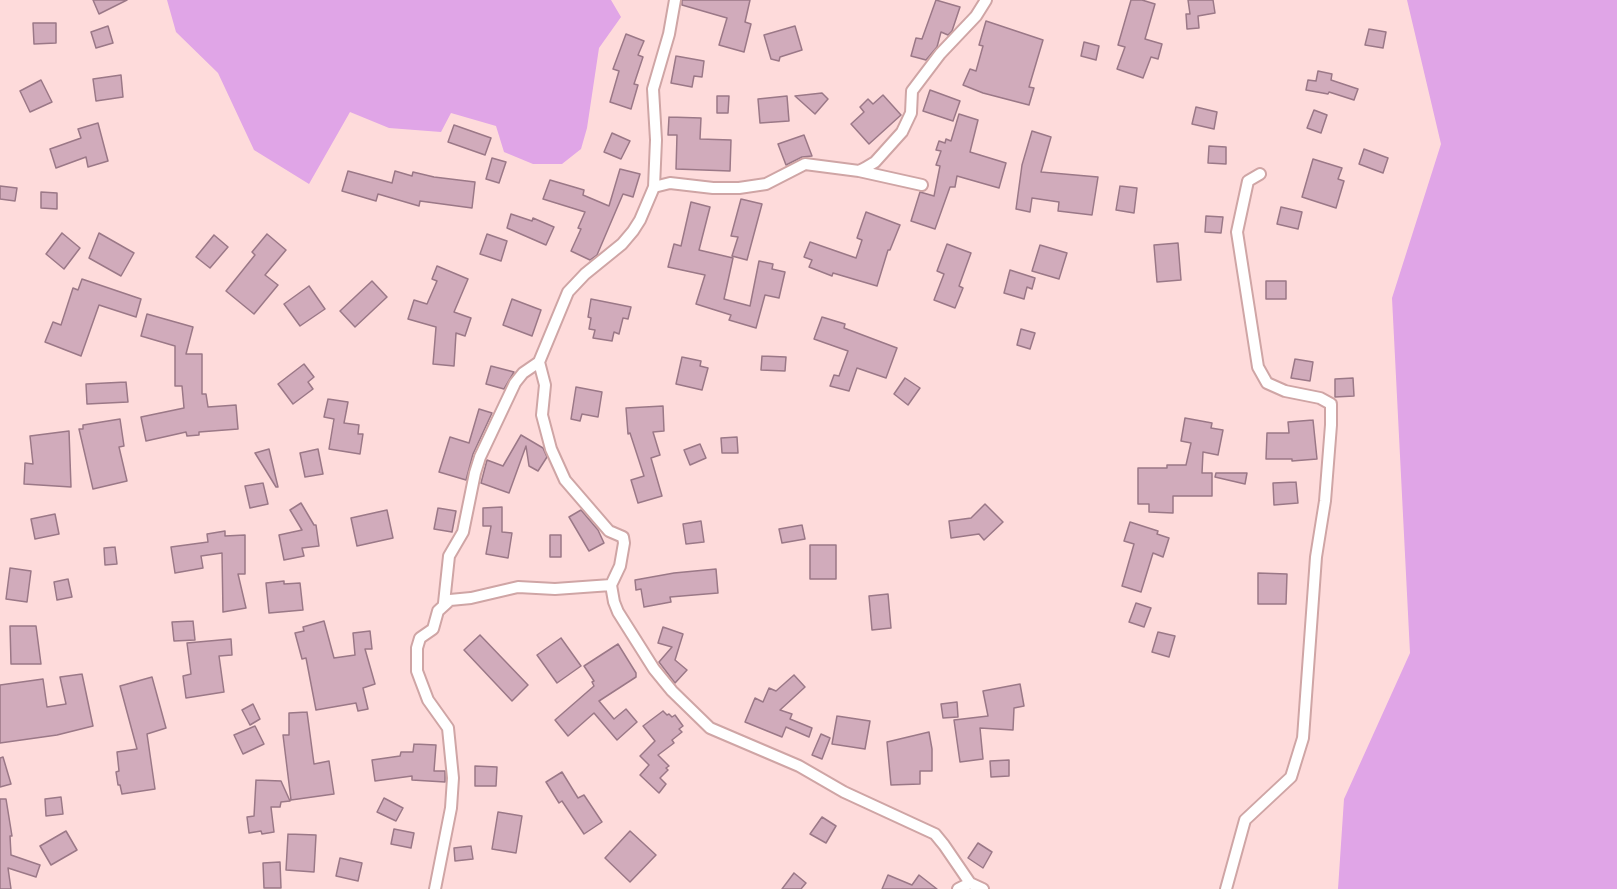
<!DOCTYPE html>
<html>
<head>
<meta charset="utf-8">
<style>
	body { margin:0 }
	canvas { display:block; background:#fedbdb }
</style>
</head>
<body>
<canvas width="1617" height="889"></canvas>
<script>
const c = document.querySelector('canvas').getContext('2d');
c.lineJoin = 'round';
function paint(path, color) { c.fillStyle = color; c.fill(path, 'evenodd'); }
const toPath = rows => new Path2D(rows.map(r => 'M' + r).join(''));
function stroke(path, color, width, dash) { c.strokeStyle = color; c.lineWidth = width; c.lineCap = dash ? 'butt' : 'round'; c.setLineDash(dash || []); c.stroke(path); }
paint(toPath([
	[167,0,611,0,621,17,599,48,587,128,581,149,562,164,533,164,504,152,496,126,451,113,441,132,389,128,350,112,309,184,254,150,218,73,176,32],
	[1407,0,1617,0,1617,889,1338,889,1344,799,1410,653,1392,298,1441,144]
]), '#e0a5e7');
const building = toPath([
	[93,0,127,0,99,14,93,0],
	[682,0,750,0,745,22,751,24,744,52,719,45,727,18,682,5,682,0],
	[936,0,960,7,952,31,948,35,941,32,937,47,926,60,911,56,916,38,922,39,936,0],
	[1131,0,1142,0,1155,4,1145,39,1162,44,1158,59,1151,57,1143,78,1117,69,1125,47,1118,45,1131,0],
	[1188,0,1213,0,1215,13,1198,16,1199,28,1187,29,1186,14,1190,14,1188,0],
	[986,21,1043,40,1029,87,1034,88,1029,105,983,93,963,85,970,69,976,71,983,46,979,45,986,21],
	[33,23,56,23,56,43,34,44,33,23],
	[108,26,113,43,96,48,91,32,108,26],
	[795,26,802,50,780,57,779,61,771,59,764,35,795,26],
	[1369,29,1386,32,1383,48,1365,45,1369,29],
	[626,34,644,41,638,55,643,57,634,84,638,85,631,109,610,102,619,71,613,69,626,34],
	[1084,42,1099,46,1096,60,1081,56,1084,42],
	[676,56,704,61,702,77,694,76,692,87,671,83,676,56],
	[1318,71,1332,74,1331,80,1358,89,1354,100,1329,92,1328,94,1306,90,1308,80,1316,81,1318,71],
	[121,75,123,97,96,101,93,79,121,75],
	[41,80,52,102,30,112,20,91,41,80],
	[930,90,960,101,953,121,923,111,930,90],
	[822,93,828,99,815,114,795,96,822,93],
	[883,95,901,115,869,144,851,124,864,112,860,107,868,99,873,104,883,95],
	[717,96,729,96,728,113,717,113,717,96],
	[787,96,789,121,760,123,758,99,787,96],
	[1196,107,1217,112,1214,129,1192,124,1196,107],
	[1314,110,1327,115,1321,133,1307,128,1314,110],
	[959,114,978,120,970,152,1006,163,999,188,957,176,955,187,950,187,935,229,911,221,920,192,934,196,940,166,936,165,941,151,936,150,939,141,945,143,946,139,951,141,959,114],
	[669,117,701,118,700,139,731,140,730,171,676,169,677,135,668,135,669,117],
	[98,123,108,161,88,167,86,157,56,168,50,149,81,138,78,129,98,123],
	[454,125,491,138,485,155,448,142,454,125],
	[1032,131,1051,137,1041,172,1098,177,1092,215,1058,211,1059,202,1032,198,1030,212,1016,209,1022,165,1032,131],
	[612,133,630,141,621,159,604,152,612,133],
	[804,135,812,156,802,157,786,165,778,144,804,135],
	[1209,146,1226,147,1226,164,1208,163,1209,146],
	[1364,149,1388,158,1383,173,1359,164,1364,149],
	[492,158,506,162,499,183,486,179,492,158],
	[1313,159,1342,168,1338,179,1344,181,1336,208,1302,197,1313,159],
	[620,169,640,174,633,197,623,194,597,255,590,260,571,251,581,229,578,228,585,212,543,199,550,180,584,190,583,195,609,206,620,169],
	[348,171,392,183,395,171,412,176,413,172,434,177,475,182,472,208,420,201,419,206,378,194,376,201,342,191,348,171],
	[0,186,17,188,15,201,0,199,0,186],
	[1120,186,1137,188,1134,213,1116,210,1120,186],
	[41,192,57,193,57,209,41,208,41,192],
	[741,199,762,204,747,260,732,256,738,237,731,236,741,199],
	[691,202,710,207,699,250,733,258,724,299,750,306,759,261,773,264,772,269,785,272,779,298,765,295,756,328,729,320,731,315,696,304,705,275,668,267,674,244,681,246,691,202],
	[1281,207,1302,212,1298,229,1277,224,1281,207],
	[866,212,900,225,890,250,888,250,877,286,833,273,832,276,809,267,812,260,804,257,810,242,856,258,862,240,857,238,866,212],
	[511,214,532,221,533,218,554,227,546,245,507,228,511,214],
	[1206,216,1223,217,1221,233,1205,232,1206,216],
	[62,233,80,248,64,269,46,254,62,233],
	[99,233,134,253,121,276,89,258,99,233],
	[267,234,286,250,265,275,278,285,254,314,226,291,255,255,252,252,267,234],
	[487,234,507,241,501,261,480,254,487,234],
	[214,235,228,247,210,268,196,257,214,235],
	[1178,243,1181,280,1157,282,1154,245,1178,243],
	[947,244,971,253,959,286,963,288,955,308,934,300,944,274,937,271,947,244],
	[1040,245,1067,253,1059,279,1032,271,1040,245],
	[437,266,468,279,454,312,471,318,465,336,456,333,454,366,433,364,436,327,408,319,414,300,427,304,437,281,432,279,437,266],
	[1010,270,1035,278,1032,289,1027,287,1024,299,1004,293,1010,270],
	[82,279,141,299,136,317,99,305,81,356,45,342,53,322,61,325,73,288,78,290,82,279],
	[372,281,387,297,355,327,340,311,372,281],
	[1266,281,1286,281,1286,299,1266,299,1266,281],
	[309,286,325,309,300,326,284,304,309,286],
	[512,299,541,310,532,336,503,325,512,299],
	[591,299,631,307,628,319,623,318,619,334,614,332,612,341,593,338,595,330,589,329,591,318,588,317,591,299],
	[147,314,193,327,186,354,202,354,202,394,206,394,208,407,236,405,238,429,199,432,199,435,187,436,186,432,146,441,141,417,184,408,182,386,175,386,175,346,141,336,147,314],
	[822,317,845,324,844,328,897,348,886,378,857,368,849,391,830,386,834,375,839,376,848,351,814,339,822,317],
	[1021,329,1035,333,1030,349,1017,345,1021,329],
	[762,356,786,357,785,371,761,370,762,356],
	[682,357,701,361,700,366,708,368,702,390,676,384,682,357],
	[1295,359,1313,362,1310,381,1291,378,1295,359],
	[304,364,314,377,308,382,313,389,293,404,278,384,304,364],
	[491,366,514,372,504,389,486,384,491,366],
	[905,378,920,388,908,405,894,394,905,378],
	[1353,378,1354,396,1335,397,1335,379,1353,378],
	[126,382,128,402,87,404,86,384,126,382],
	[576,387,602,392,598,417,582,414,580,421,571,419,576,387],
	[328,399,348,402,344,423,359,425,358,434,363,434,360,454,329,449,334,419,324,417,328,399],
	[663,406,664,431,653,432,660,455,651,458,662,496,638,503,631,480,644,476,630,433,628,434,626,408,663,406],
	[479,409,492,413,473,454,466,480,439,472,450,437,469,443,479,409],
	[1185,418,1212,423,1211,428,1223,430,1218,455,1203,452,1202,473,1212,473,1212,496,1173,496,1173,513,1149,512,1149,504,1138,504,1138,468,1167,468,1167,465,1186,465,1191,443,1181,441,1185,418],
	[120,419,124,446,119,447,127,481,93,489,79,429,83,429,83,425,120,419],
	[1313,420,1317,459,1292,461,1292,459,1266,459,1267,433,1289,433,1288,422,1313,420],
	[69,431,71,487,24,484,25,463,33,464,30,436,69,431],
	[521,435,543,448,547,457,538,471,529,466,526,446,509,493,481,483,487,460,503,466,521,435],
	[737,437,738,453,722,453,721,438,737,437],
	[700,444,706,458,690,465,684,450,700,444],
	[269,449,278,487,276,487,255,453,269,449],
	[318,449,323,474,305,477,300,453,318,449],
	[1216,473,1247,473,1245,484,1215,477,1216,473],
	[1296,482,1298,503,1274,505,1273,483,1296,482],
	[263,483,268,504,250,508,245,486,263,483],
	[301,503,314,525,316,525,319,546,302,548,304,556,284,560,279,535,302,530,290,510,301,503],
	[985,504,1003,522,984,540,979,534,951,538,949,521,971,518,985,504],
	[502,507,502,532,512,533,508,558,486,554,491,526,483,526,483,508,502,507],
	[438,508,456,511,452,532,434,529,438,508],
	[387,510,393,538,357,546,351,518,387,510],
	[581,510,598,530,604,543,589,551,569,517,581,510],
	[55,514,59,534,35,539,31,519,55,514],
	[701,521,704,542,686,544,683,524,701,521],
	[1130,522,1158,531,1157,534,1169,538,1163,557,1153,553,1141,592,1122,586,1134,544,1124,541,1130,522],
	[802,525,805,539,782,543,779,529,802,525],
	[225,531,225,536,245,535,245,574,238,574,246,608,223,612,222,553,201,556,203,568,175,573,171,547,208,542,207,534,225,531],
	[550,535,561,535,561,557,550,557,550,535],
	[810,545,836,545,836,579,810,579,810,545],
	[115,547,117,564,105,565,104,548,115,547],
	[10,568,31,571,27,602,6,599,10,568],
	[716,569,718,593,670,597,671,602,644,607,641,589,636,590,635,580,674,573,716,569],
	[1258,573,1287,574,1286,604,1258,604,1258,573],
	[68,579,72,597,57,600,54,582,68,579],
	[284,581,284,584,300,583,303,610,269,613,266,583,284,581],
	[888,594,891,628,872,630,869,596,888,594],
	[1136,603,1151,608,1144,627,1129,622,1136,603],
	[193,621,195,640,174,641,172,622,193,621],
	[324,621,334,658,355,655,353,633,370,631,372,649,365,649,375,684,363,688,368,709,358,711,356,703,316,710,306,658,302,659,295,633,304,631,303,627,324,621],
	[10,626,36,626,41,664,11,664,10,626],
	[663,627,683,634,675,660,687,670,675,683,659,662,672,647,658,643,663,627],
	[1158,632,1175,636,1169,657,1152,652,1158,632],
	[480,635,528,685,512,701,464,650,480,635],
	[561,638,581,666,557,683,537,655,561,638],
	[231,639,232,655,219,656,224,692,186,698,183,676,191,674,187,643,231,639],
	[618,644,636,673,636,677,599,701,614,719,626,709,637,722,617,740,594,713,568,736,555,720,594,686,592,682,594,681,584,666,618,644],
	[82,674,93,726,57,735,0,743,0,685,43,679,47,707,66,704,60,677,82,674],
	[794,675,805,687,780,710,792,714,790,719,812,728,809,737,786,727,782,737,745,722,755,698,763,702,769,688,776,691,794,675],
	[152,677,166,728,147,734,155,789,122,794,120,785,118,785,116,772,119,771,117,752,137,749,120,686,152,677],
	[1020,684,1024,706,1014,708,1013,730,980,728,983,759,960,762,954,720,988,716,983,691,1020,684],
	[957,702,958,717,943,718,941,704,957,702],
	[253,704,260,719,250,725,242,710,253,704],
	[663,711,667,715,669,714,672,717,675,715,683,726,679,729,682,732,672,740,674,743,658,755,669,766,666,768,668,770,660,778,666,784,659,793,640,775,649,765,640,756,655,741,643,726,663,711],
	[307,712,314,764,329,761,334,794,291,800,283,735,289,735,289,713,307,712],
	[837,716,870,721,865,749,832,744,837,716],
	[255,726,264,744,243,754,234,735,255,726],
	[929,732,932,749,932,771,920,771,920,784,891,785,887,742,929,732],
	[821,734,830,738,822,759,812,755,821,734],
	[414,744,436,745,434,771,445,771,445,782,412,780,412,776,375,781,372,760,400,756,401,752,413,752,414,744],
	[3,757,11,784,0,787,0,758,3,757],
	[1009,760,1009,776,991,777,990,761,1009,760],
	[475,766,497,767,496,786,475,786,475,766],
	[562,772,578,798,584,795,602,822,584,834,562,801,559,803,546,782,562,772],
	[256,780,281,781,290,801,281,802,280,807,271,807,274,832,262,834,261,831,249,833,247,817,254,816,256,780],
	[61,797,63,814,46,816,45,799,61,797],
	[384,798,403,808,396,821,377,812,384,798],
	[0,799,6,799,12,836,10,836,11,855,40,865,36,877,8,868,11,889,0,889,0,799],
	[498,812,522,816,516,853,492,849,498,812],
	[822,817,836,826,826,843,810,834,822,817],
	[394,829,414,833,411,848,391,844,394,829],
	[66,831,77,850,51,865,40,846,66,831],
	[630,831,656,855,630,882,605,858,630,831],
	[288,834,316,835,314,872,286,870,288,834],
	[978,843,992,852,983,868,968,858,978,843],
	[471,846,473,859,455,861,454,848,471,846],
	[340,858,362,863,358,881,336,876,340,858],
	[280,862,281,888,264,888,263,863,280,862],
	[794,873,806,883,801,889,782,889,794,873],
	[888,875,912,885,919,875,937,889,882,889,888,875]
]);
paint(building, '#d1abbb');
stroke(building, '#9b7887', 1.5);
const street = toPath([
	[675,0,669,34,653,89,656,140,654,187,640,220,633,231,622,244,585,274,568,292,539,362,545,385,542,415,551,449,565,480,609,531,623,537,624,543,620,566,611,585,614,602,618,612,654,669,672,691,710,728,799,766,844,792,935,834,944,845,970,883,983,889],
	[859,171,922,185],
	[654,187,670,183,713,188,739,188,766,184,805,164,859,171,865,168,875,162,902,132,911,113,912,91,940,54,976,16,986,0],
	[444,603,449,556,463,532,475,473,480,457,515,383,523,373,539,362],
	[435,889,451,808,453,778,448,728,428,700,417,671,417,648,420,638,433,629,438,611,450,600,471,598,518,587,555,589,611,585],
	[958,889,970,883],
	[1226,889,1245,820,1291,777,1303,738,1316,557,1325,501,1331,425,1331,404,1320,398,1285,391,1267,383,1258,367,1237,232,1248,181,1260,174]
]);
stroke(street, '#cfa5a5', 14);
stroke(street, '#fff', 10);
</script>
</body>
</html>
